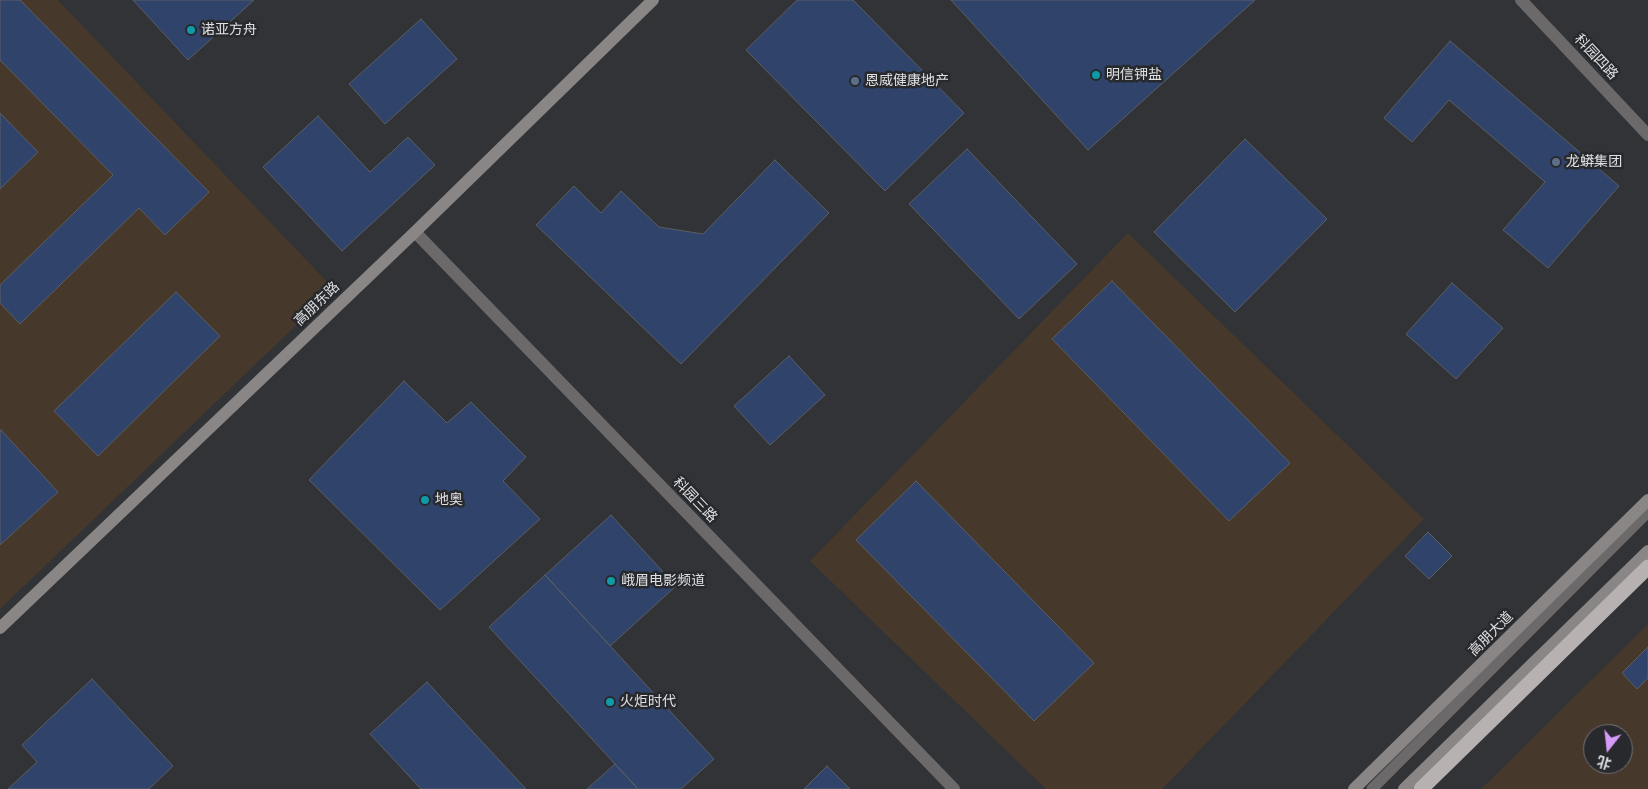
<!DOCTYPE html>
<html>
<head>
<meta charset="utf-8">
<style>
	body { margin:0 }
	#map { position:relative; width:1648px; height:789px; overflow:hidden; background:#313337; font-family:Inter,"Noto Sans SC",sans-serif }
	canvas { display:block }
	.north { position:absolute; left:1583px; top:724px; width:50px; height:50px; box-sizing:border-box; background:#28292d; border:1px solid #717275; border-radius:50%; rotate:196deg; font-size:14px; font-weight:700; line-height:20px; text-align:center; color:#dee0e2 }
	.north::after { content:''; display:block; margin:auto; width:18px; height:22px; background:#d69bfa; clip-path:polygon(50% 0,100% 100%,50% 72%,0 100%) }
</style>
</head>
<body>
<div id="map">
<canvas width="1648" height="789"></canvas>
<div class="north">北</div>
</div>
<script>
const c = document.querySelector('canvas').getContext('2d');
c.lineJoin = 'round';
function paint(path, color) { c.fillStyle = color; c.fill(path, 'evenodd'); }
const toPath = rows => new Path2D(rows.map(r => 'M' + r).join(''));
function stroke(path, color, width, dash) { c.strokeStyle = color; c.lineWidth = width; c.lineCap = dash ? 'butt' : 'round'; c.setLineDash(dash || []); c.stroke(path); }
function label(font, color, halo, rows, align = 'center') {
  c.font = font + ' Inter,"Noto Sans SC",sans-serif'; c.lineWidth = 5; c.setLineDash([]); c.textBaseline = 'middle'; c.strokeStyle = halo; c.fillStyle = color; for (const [text, x, y, turn = 0] of rows) {
    c.save(); c.translate(x, y); c.rotate((+turn || 0) * Math.PI / 180); c.textAlign = isNaN(turn) ? turn : align; if (halo) c.strokeText(text, 0, 0); c.fillText(text, 0, 0); c.restore();
  }
}
paint(toPath([
	[0,0,58,0,334,289,0,609],
	[1128,233,1424,519,1162,789,1046,789,810,561],
	[1648,624,1648,789,1481,789],
	[1593,734,1623,734,1623,764,1593,764]
]), '#46382b');
const building = toPath([
	[0,0,20,0,209,192,165,235,139,208,20,324,0,303,0,285,113,175,0,60,0,0],
	[133,0,254,0,188,60,133,0],
	[797,0,853,0,964,113,885,191,746,50,797,0],
	[951,0,1255,0,1088,150,951,0],
	[421,19,457,59,385,124,349,84,421,19],
	[1450,41,1619,186,1548,268,1503,230,1545,182,1449,100,1412,142,1384,118,1450,41],
	[0,113,38,152,0,189,0,113],
	[318,116,370,172,408,137,435,165,342,251,263,167,318,116],
	[1245,139,1327,219,1235,312,1154,232,1245,139],
	[967,149,1077,264,1019,319,909,204,967,149],
	[775,160,829,213,681,364,536,225,574,186,601,213,621,191,659,227,703,234,775,160],
	[1112,281,1290,463,1229,521,1052,339,1112,281],
	[1452,283,1503,328,1456,379,1406,334,1452,283],
	[176,292,220,336,98,456,54,411,176,292],
	[789,356,825,395,770,445,734,406,789,356],
	[404,381,447,423,471,402,526,457,503,481,540,519,440,610,309,480,404,381],
	[1,430,58,492,0,545,0,431,1,430],
	[916,481,1094,663,1034,721,856,540,916,481],
	[611,515,676,586,610,646,545,575,611,515],
	[1428,532,1452,556,1429,579,1405,556,1428,532],
	[545,575,714,759,681,789,638,789,489,627,545,575],
	[1648,647,1648,678,1637,689,1622,673,1648,647],
	[92,679,173,766,149,789,8,789,37,762,22,745,92,679],
	[427,682,486,746,526,789,421,789,370,734,427,682],
	[615,764,638,789,587,789,615,764],
	[827,766,850,789,804,789,827,766]
]);
paint(building, '#30436a');
stroke(building, '#5c5e62', 1);
stroke(toPath([
	[1372,789,1648,512]
]), '#6b6969', 11);
stroke(toPath([
	[1521,0,1648,135],
	[415,232,954,789]
]), '#6b6969', 12);
stroke(toPath([
	[0,628,415,232,653,0],
	[1354,789,1648,500],
	[1404,789,1648,551]
]), '#8a8686', 12);
stroke(toPath([
	[1421,789,1648,567]
]), '#b7b2b1', 15);
for (const [x, y, r, color] of [
	[191,30,5,"#0f9aa8"],
	[1096,75,5,"#0f9aa8"],
	[855,81,5,"#5c6f8a"],
	[1556,162,5,"#5c6f8a"],
	[425,500,5,"#0f9aa8"],
	[611,581,5,"#0f9aa8"],
	[610,702,5,"#0f9aa8"]
]) { const dot = new Path2D(); dot.arc(x, y, r, 0, 2 * Math.PI); c.fillStyle = color; c.fill(dot); stroke(dot, '#28292d', 2); }
label('14px', '#dee0e2', '#28292d', [
	["诺亚方舟",201,30],
	["明信钾盐",1106,75],
	["恩威健康地产",865,81],
	["龙蟒集团",1566,162],
	["地奥",435,500],
	["峨眉电影频道",621,581],
	["火炬时代",620,702]
], 'left');
label('14px', '#dee0e2', '#28292d', [
	["科园四路",1596,57,47],
	["高朋东路",317,304,-44],
	["科园三路",695,500,46],
	["高朋大道",1491,634,-45]
]);
</script>
</body>
</html>
